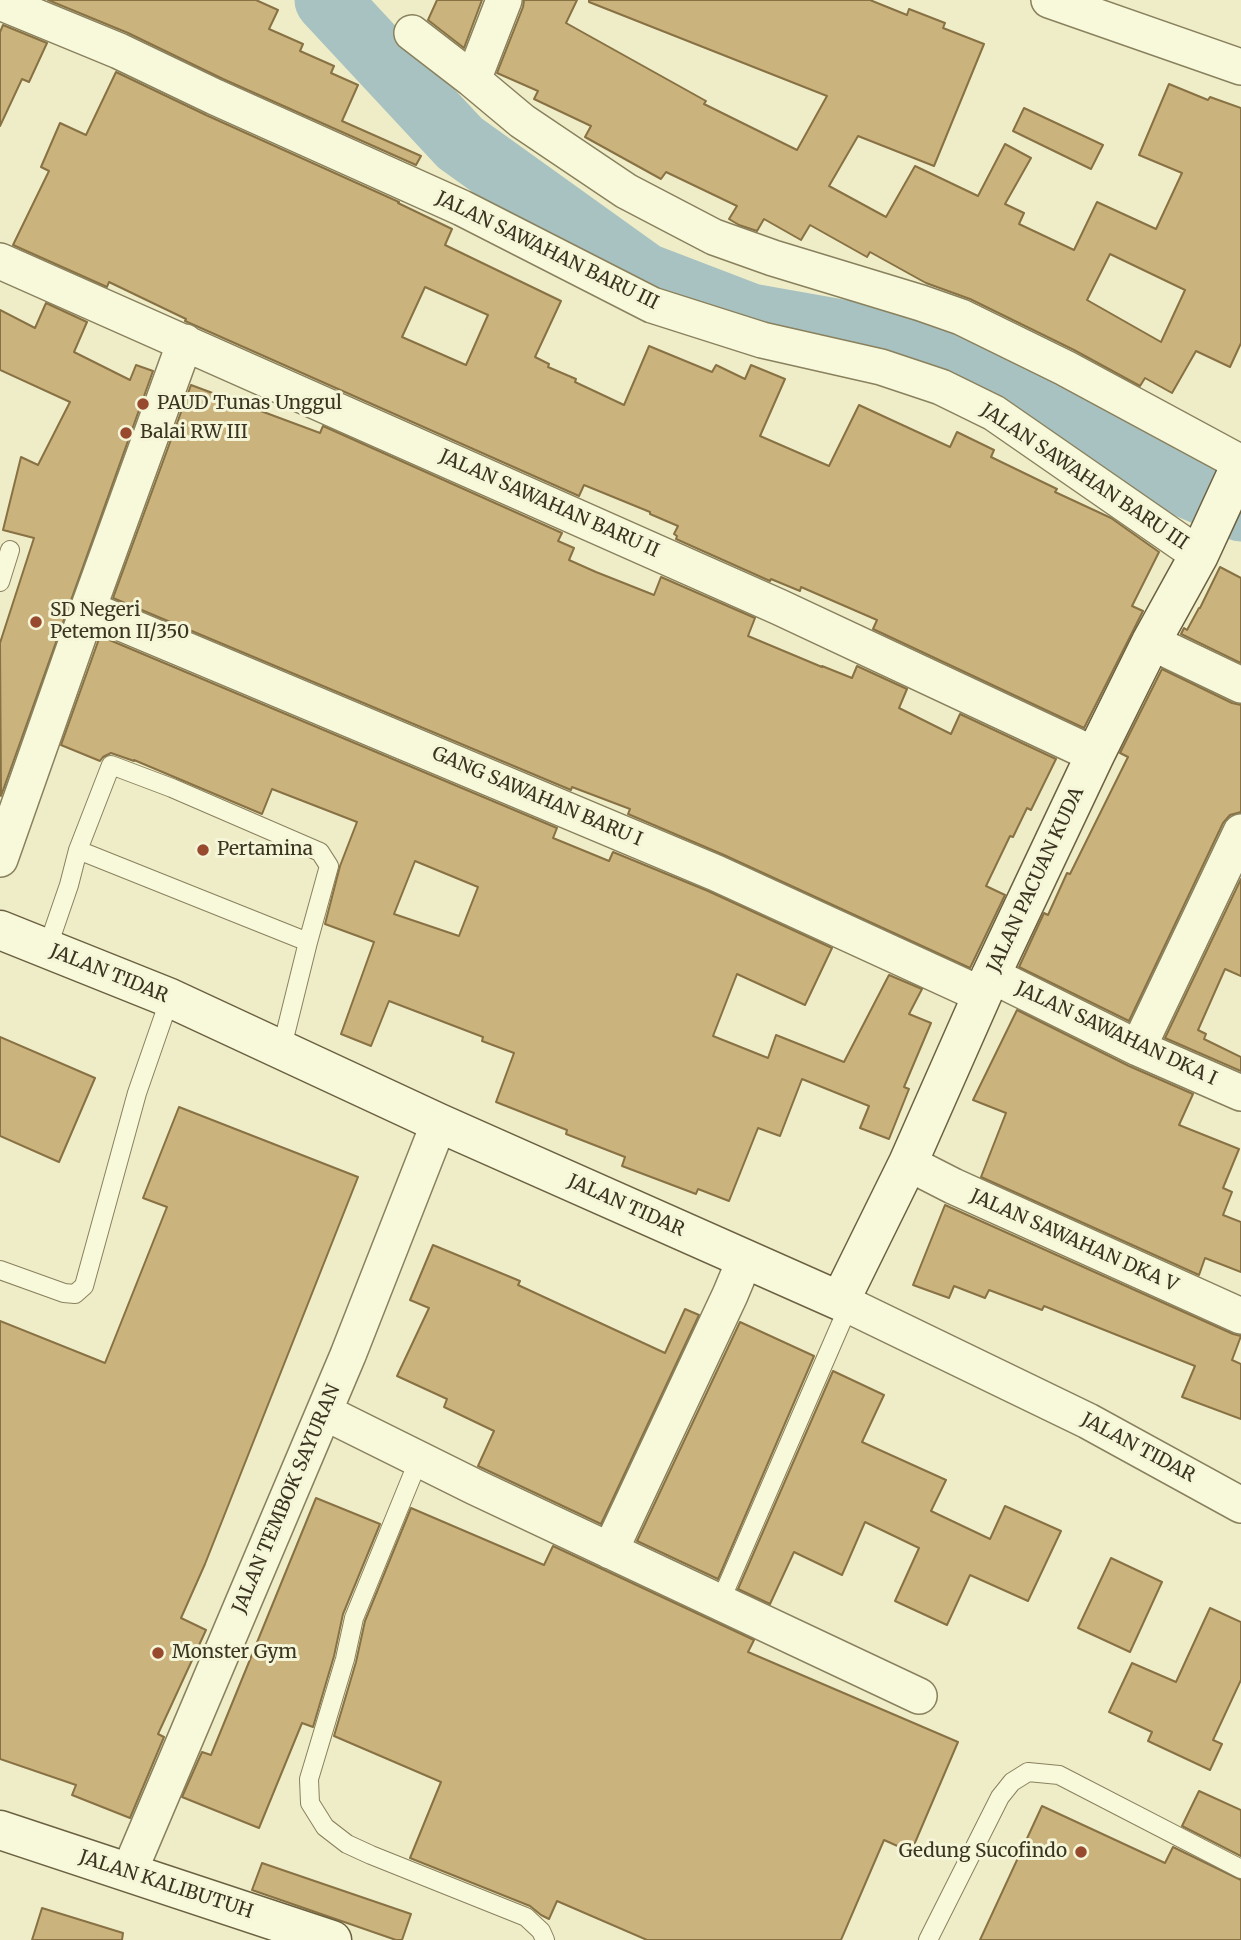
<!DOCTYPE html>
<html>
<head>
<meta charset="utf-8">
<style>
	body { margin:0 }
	canvas { display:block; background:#eeedc8 }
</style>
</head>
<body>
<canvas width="1241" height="1940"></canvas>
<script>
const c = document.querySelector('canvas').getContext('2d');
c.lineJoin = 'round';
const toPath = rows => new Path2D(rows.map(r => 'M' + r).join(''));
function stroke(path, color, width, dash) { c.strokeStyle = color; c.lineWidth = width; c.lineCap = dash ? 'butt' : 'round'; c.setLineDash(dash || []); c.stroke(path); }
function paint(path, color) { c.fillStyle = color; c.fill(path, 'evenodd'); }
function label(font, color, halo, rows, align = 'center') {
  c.font = font + ' Merriweather,serif'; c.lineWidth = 6; c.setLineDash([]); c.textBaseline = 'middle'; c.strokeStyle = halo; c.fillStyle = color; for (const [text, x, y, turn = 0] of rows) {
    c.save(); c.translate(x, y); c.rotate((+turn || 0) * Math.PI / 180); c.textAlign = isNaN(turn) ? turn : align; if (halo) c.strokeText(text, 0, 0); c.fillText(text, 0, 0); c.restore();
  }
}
stroke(toPath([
	[327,0,460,143,644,275,751,316,903,343,1034,399,1154,471,1241,509]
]), '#a8c2c1', 65);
const building = toPath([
	[48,0,256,0,278,10,269,29,303,44,300,51,334,66,331,73,358,85,342,121,421,156,416,165,223,79,128,33,48,0],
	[437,0,482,0,464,48,428,20,437,0],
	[524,0,577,0,566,23,706,101,704,104,797,150,827,96,589,2,589,0,870,0,907,15,909,9,945,23,943,28,984,44,934,166,858,136,829,186,886,217,915,166,978,196,1005,144,1031,158,1005,204,1024,213,1019,224,1074,250,1097,202,1156,229,1182,173,1139,155,1169,84,1208,100,1210,97,1241,108,1241,343,1230,367,1196,351,1172,393,1145,378,1140,386,1074,350,970,299,926,283,870,252,867,257,810,225,801,240,764,219,757,231,739,225,729,219,737,206,666,172,661,179,585,137,591,126,534,99,538,91,497,73,523,7,524,0],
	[1110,254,1185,290,1161,342,1087,300,1110,254],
	[3,25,47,43,29,82,22,79,0,126,0,32,3,25],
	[116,72,206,115,399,202,398,203,452,229,445,245,561,301,535,357,549,364,548,367,576,379,575,382,624,405,649,346,712,372,716,365,745,379,751,365,785,379,760,436,829,466,859,405,950,447,957,432,994,450,991,457,1057,489,1055,492,1111,518,1159,552,1132,606,1143,611,1084,728,873,629,877,620,801,587,800,591,771,579,770,581,676,539,677,536,674,534,678,526,650,514,650,512,584,485,579,496,185,321,186,319,109,282,107,287,13,245,49,171,41,167,60,123,86,135,116,72],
	[425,287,488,315,466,365,402,337,425,287],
	[1024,108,1103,145,1091,169,1013,131,1024,108],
	[46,303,87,322,74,352,130,380,136,365,153,371,1,796,0,643,34,538,3,530,21,457,38,465,70,402,0,370,0,310,35,328,46,303],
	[191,385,320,433,323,426,562,533,558,541,574,548,569,560,596,572,654,595,661,577,755,618,748,636,822,667,822,666,852,678,857,666,907,689,899,708,951,734,960,714,1056,759,1031,810,1027,808,1013,837,1010,836,986,886,1005,895,970,968,724,855,628,814,630,809,572,787,571,790,113,598,191,385],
	[1220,567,1241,578,1241,663,1181,634,1184,628,1187,630,1199,608,1200,608,1220,567],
	[100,636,557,828,553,838,609,861,613,852,708,891,832,948,805,1005,737,974,713,1036,768,1058,776,1035,844,1062,889,975,922,989,909,1014,931,1023,904,1087,909,1089,889,1139,860,1128,869,1106,802,1079,780,1136,758,1128,729,1201,698,1189,696,1194,622,1166,625,1157,566,1134,567,1130,496,1102,514,1053,482,1041,483,1037,389,1001,371,1046,341,1034,374,942,325,924,340,866,357,822,272,789,262,814,134,760,134,761,111,753,103,757,100,761,61,745,100,636],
	[415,861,478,887,459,936,394,914,415,861],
	[1162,669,1232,703,1241,705,1241,812,1230,815,1223,823,1129,1021,1019,967,1044,913,1048,915,1067,873,1070,874,1128,757,1120,753,1162,669],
	[1241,879,1241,976,1225,969,1198,1030,1206,1034,1204,1039,1241,1057,1241,1071,1165,1038,1241,879],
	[1017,1010,1129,1066,1193,1094,1179,1125,1239,1149,1223,1188,1232,1192,1223,1215,1241,1222,1241,1272,1205,1258,1199,1275,981,1177,1006,1113,973,1100,1017,1010],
	[0,1037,95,1078,59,1162,0,1136,0,1037],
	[179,1107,358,1177,205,1564,181,1618,206,1630,158,1734,164,1737,130,1818,72,1795,76,1785,0,1759,0,1321,105,1363,167,1207,143,1198,179,1107],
	[945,1205,1233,1334,1241,1336,1232,1360,1241,1364,1241,1419,1182,1397,1195,1366,1044,1306,1042,1310,989,1290,985,1298,954,1286,949,1298,913,1285,945,1205],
	[433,1245,520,1281,518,1285,665,1353,685,1309,699,1315,601,1524,478,1466,494,1431,444,1407,447,1399,397,1376,429,1308,410,1300,433,1245],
	[740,1322,814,1356,718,1579,637,1541,740,1322],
	[833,1371,884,1395,862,1442,946,1480,931,1511,990,1539,1005,1506,1061,1531,1028,1601,970,1575,947,1625,895,1601,919,1548,865,1522,842,1575,794,1552,770,1604,738,1589,833,1371],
	[316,1498,380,1524,343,1614,334,1656,313,1727,302,1723,259,1828,182,1797,202,1752,211,1755,316,1498],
	[411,1508,544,1565,553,1546,754,1640,748,1652,958,1742,911,1852,884,1840,841,1940,647,1940,557,1901,549,1919,541,1915,530,1906,410,1858,441,1782,334,1736,356,1662,365,1621,411,1508],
	[1111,1558,1162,1582,1130,1652,1078,1628,1111,1558],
	[1210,1608,1241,1622,1241,1680,1213,1740,1222,1744,1210,1770,1148,1741,1152,1732,1109,1712,1132,1663,1176,1682,1210,1608],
	[1199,1791,1241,1810,1241,1856,1182,1826,1199,1791],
	[1042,1806,1165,1863,1173,1847,1241,1880,1241,1940,980,1940,1042,1806],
	[262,1863,411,1914,402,1940,396,1940,252,1890,262,1863],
	[42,1908,123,1933,122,1940,32,1940,42,1908]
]);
paint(building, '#cbb37e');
stroke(building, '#887143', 2);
const lane = toPath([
	[0,582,10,550],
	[78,850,308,942],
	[47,949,69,885,78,850,111,765,172,788,320,852,329,866,308,942,281,1051],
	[0,1270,64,1293,75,1294,84,1286,137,1093,170,998],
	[419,1459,354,1618,345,1659,309,1779,310,1803,325,1827,347,1844,371,1855,526,1917,541,1931,545,1940],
	[720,1602,849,1305],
	[928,1940,1000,1797,1012,1782,1028,1772,1059,1775,1241,1869]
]);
const street = toPath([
	[1049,0,1241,67],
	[0,2,119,51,215,97,462,208,652,305,762,340,881,367,941,387,994,413,1199,555],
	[412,33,473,80,522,121,626,191,714,237,773,258,921,303,961,317,1065,368,1241,463],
	[473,80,504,0],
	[0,261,779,607,1095,755],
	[88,609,716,873,982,995],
	[1151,642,1241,685],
	[0,859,88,609,185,342],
	[991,975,1138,1048,1241,1093],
	[1138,1048,1241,832],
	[908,1163,953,1186,1241,1316],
	[840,1301,1088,1421,1241,1505],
	[324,1412,475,1487,919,1696],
	[610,1551,730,1295,745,1259],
	[129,1872,348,1355,439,1123]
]);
const secondary = toPath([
	[0,930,170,998,439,1123,840,1301,908,1163,991,975,1095,755,1151,642,1199,555,1241,464],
	[0,1830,332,1940]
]);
stroke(lane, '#89815d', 20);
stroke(street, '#89815d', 38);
stroke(secondary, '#6b6140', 41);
stroke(lane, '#f8f8db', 18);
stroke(street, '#f8f8db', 35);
stroke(secondary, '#f8f8db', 38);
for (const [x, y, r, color] of [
	[143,404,7,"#974a2e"],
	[126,433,7,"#974a2e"],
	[36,622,7,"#974a2e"],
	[203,850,7,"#974a2e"],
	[158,1653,7,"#974a2e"],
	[1081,1852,7,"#974a2e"]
]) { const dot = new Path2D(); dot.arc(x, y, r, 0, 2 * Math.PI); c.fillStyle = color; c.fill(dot); stroke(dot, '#f5f5d7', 2.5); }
label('19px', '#3a3420', '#f5f5d7', [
	["JALAN SAWAHAN BARU III",547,251,26],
	["JALAN SAWAHAN BARU III",1084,477,34],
	["JALAN SAWAHAN BARU II",549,504,24],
	["GANG SAWAHAN BARU I",537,797,23],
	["JALAN PACUAN KUDA",1036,880,-65],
	["JALAN TIDAR",109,974,22],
	["JALAN SAWAHAN DKA I",1116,1034,25],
	["JALAN TIDAR",626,1206,24],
	["JALAN SAWAHAN DKA V",1074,1241,24],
	["JALAN TIDAR",1138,1448,28],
	["JALAN TEMBOK SAYURAN",287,1499,-67],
	["JALAN KALIBUTUH",166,1885,18]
]);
label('19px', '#3a3420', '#f5f5d7', [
	["PAUD Tunas Unggul",157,404],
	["Balai RW III",140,433],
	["SD Negeri",50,611],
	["Petemon II/350",50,633],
	["Pertamina",217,850],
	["Monster Gym",172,1653],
	["Gedung Sucofindo",1067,1852,"right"]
], 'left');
</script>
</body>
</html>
